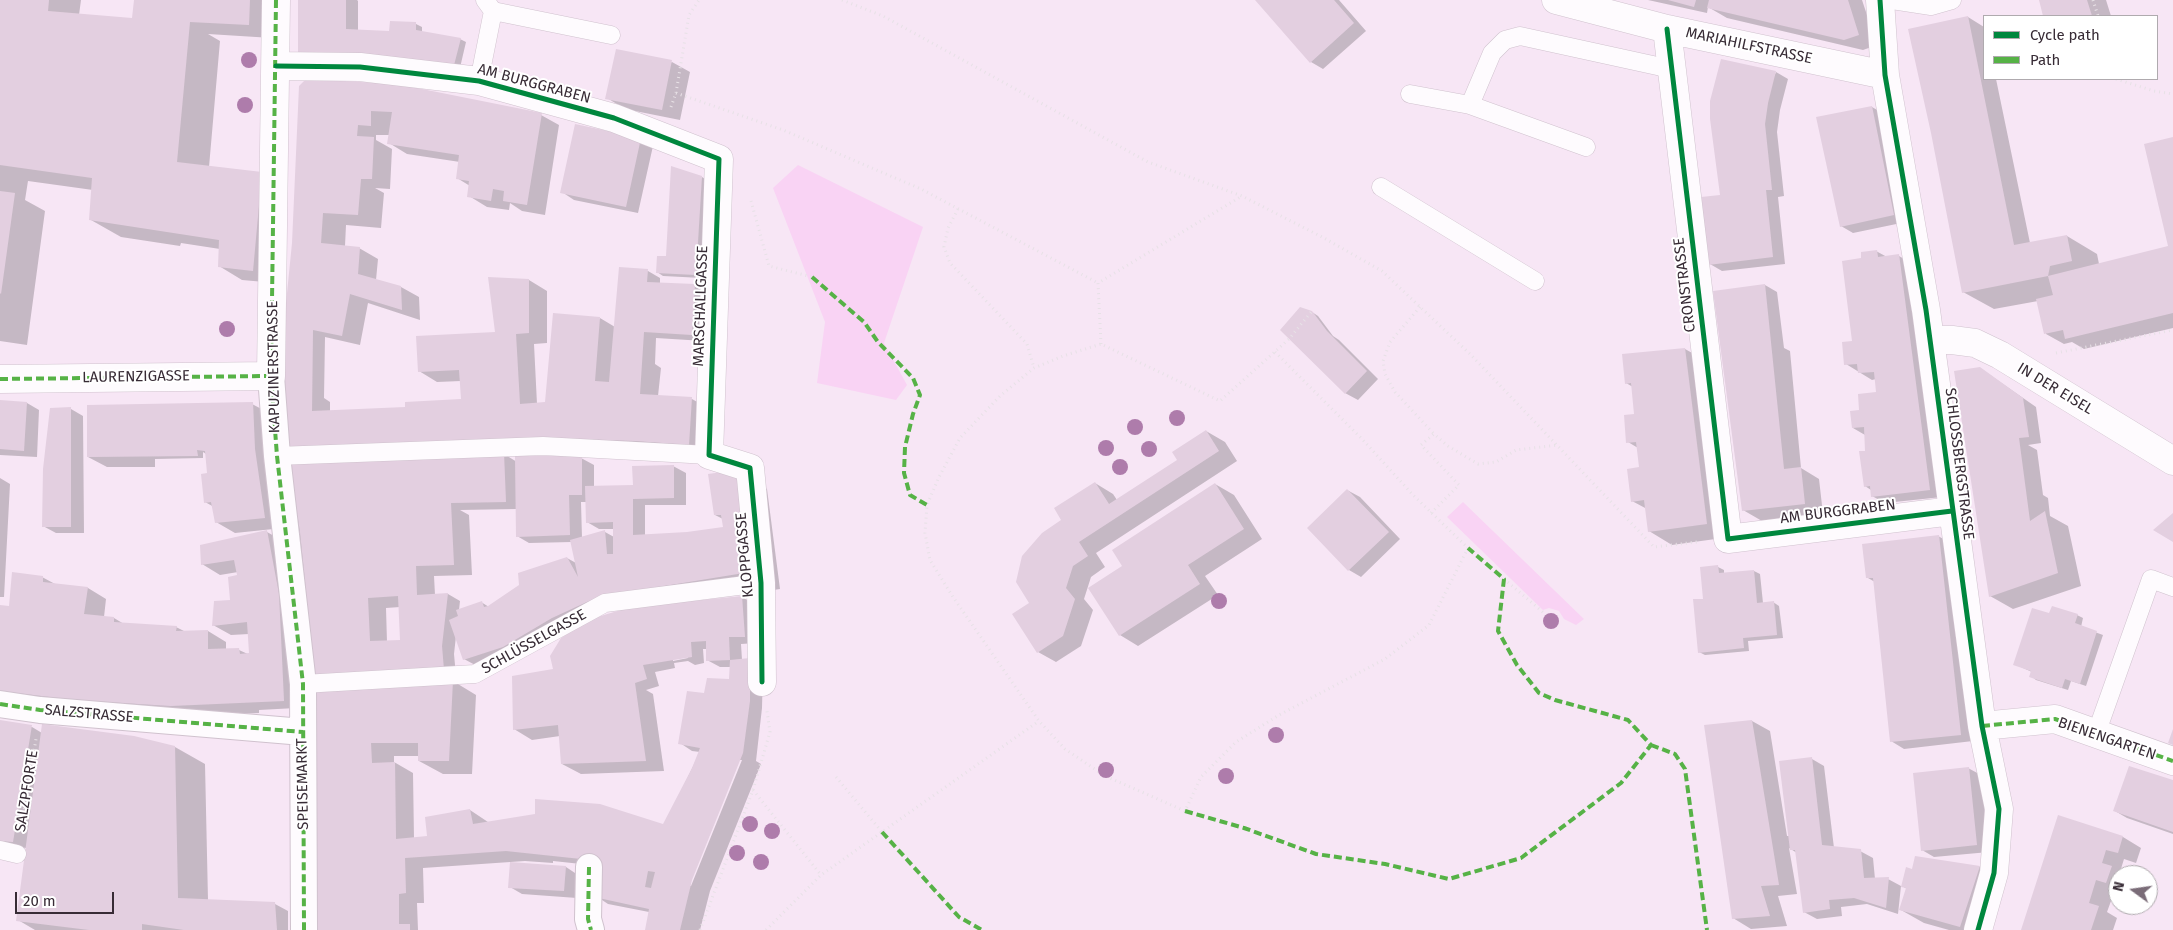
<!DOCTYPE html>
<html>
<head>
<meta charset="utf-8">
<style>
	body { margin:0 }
	#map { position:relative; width:2173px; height:930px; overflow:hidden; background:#f7e6f5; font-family:"Fira Sans",sans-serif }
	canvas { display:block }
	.legend { position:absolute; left:1983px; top:15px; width:175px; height:65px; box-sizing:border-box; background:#fff; border:1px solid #afaaae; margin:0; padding:6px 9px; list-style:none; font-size:15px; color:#372b35 }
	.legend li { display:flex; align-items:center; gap:10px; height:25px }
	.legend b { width:25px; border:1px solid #afaaae }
	.north { position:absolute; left:2108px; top:865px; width:50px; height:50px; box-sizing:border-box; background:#fff; border:1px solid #afaaae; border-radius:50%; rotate:284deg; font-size:14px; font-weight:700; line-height:20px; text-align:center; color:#372b35 }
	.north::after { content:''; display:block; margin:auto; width:18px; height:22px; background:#7a6c78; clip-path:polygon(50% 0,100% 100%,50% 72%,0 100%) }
	.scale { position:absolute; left:15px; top:892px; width:99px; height:22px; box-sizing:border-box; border:2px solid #372b35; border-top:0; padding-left:6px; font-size:15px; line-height:18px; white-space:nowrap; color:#372b35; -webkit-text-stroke:4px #fff; paint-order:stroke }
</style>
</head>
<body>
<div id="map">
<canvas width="2173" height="930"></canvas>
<ul class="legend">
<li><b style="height:6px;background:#00873e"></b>Cycle path</li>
<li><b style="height:6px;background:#56b246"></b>Path</li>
</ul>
<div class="north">N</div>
<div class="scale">20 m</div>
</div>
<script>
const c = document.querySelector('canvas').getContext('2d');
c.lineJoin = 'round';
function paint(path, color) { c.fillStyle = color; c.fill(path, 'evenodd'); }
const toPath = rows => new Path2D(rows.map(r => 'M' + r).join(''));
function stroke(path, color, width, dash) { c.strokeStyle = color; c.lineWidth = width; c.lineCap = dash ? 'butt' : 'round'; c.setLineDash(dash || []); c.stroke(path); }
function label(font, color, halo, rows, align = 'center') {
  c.font = font + ' "Fira Sans",sans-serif'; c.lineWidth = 4; c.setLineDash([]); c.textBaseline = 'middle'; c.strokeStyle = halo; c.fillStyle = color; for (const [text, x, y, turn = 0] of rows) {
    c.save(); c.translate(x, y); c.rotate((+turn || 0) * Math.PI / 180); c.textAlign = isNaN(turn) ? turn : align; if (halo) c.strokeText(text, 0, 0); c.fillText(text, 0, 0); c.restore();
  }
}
paint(toPath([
	[798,165,923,227,884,343,907,385,896,400,817,383,825,322,773,188],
	[1463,502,1584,619,1576,625,1564,619,1559,611,1549,608,1543,610,1447,517]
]), '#f9d3f4');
paint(toPath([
	[0,0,81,0,79,15,138,19,135,0,274,0,272,38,208,34,220,41,209,167,262,174,276,283,242,280,219,266,220,249,181,243,180,246,121,237,91,220,93,190,28,181,25,200,45,211,27,345,0,341],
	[299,0,357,0,358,1,358,31,390,32,416,24,422,27,422,33,460,39,466,42,459,72,394,60],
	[1256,0,1339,0,1366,31,1323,69,1311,62],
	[1648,0,1862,0,1877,45,1863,50,1727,18,1708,7,1707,13],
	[2040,0,2106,0,2111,16,2044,16],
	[1968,17,1984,27,1984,79,1996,79,2030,243,2067,236,2097,254,2099,264,2170,247,2173,138,2173,328,2084,349,2072,342,2064,344,2046,334,2038,301,1994,309,1963,292],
	[672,62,690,72,680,120,625,109,607,98],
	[1776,72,1788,79,1780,110,1777,132,1784,196,1778,197,1785,264,1722,271,1710,264,1721,197],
	[300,87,541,115,559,125,545,215,522,211,510,203,509,210,487,207,469,196,470,186,457,178,460,162,407,154,389,143,390,135,376,135,376,140,392,149,390,189,375,188,384,193,381,228,346,225,345,246,359,248,378,259,376,280,401,287,419,297,420,320,368,303,360,345,325,337,324,398,330,402,330,412,407,408,462,400,461,381,437,382,419,371,496,334,529,280,547,291,547,343,534,344,537,404,546,403,600,318,615,327,620,268,648,271,660,278,660,284,694,286,707,293,704,341,656,338,655,364,661,368,658,396,692,399,722,416,720,462,655,451,504,454,517,462,581,458,594,465,594,487,634,486,673,466,686,473,686,505,645,505,645,536,688,534,724,528,723,519,715,515,737,471,767,489,780,589,754,593,622,601,477,666,464,659,456,636,454,654,456,676,312,643,291,461,294,243],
	[581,502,587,502,587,522,599,529,614,529,614,537,605,532,582,538],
	[517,509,517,536,529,543,572,542,576,563,567,558,489,607,481,602,459,610,460,601,448,594,435,595,434,576,472,575,469,515,460,510],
	[400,607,402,641,387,642,386,608],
	[1872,107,1884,114,1906,222,1853,233,1841,226],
	[576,125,653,146,638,213,574,200,562,192],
	[702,177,708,181,702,278,663,276,657,272,667,258],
	[1876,251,1887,257,1899,256,1911,263,1942,497,1885,503,1872,496,1871,490,1865,486,1865,435,1853,428,1861,411,1877,393,1876,379,1872,380,1846,364,1854,342,1863,259],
	[1765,285,1777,292,1784,348,1790,351,1801,468,1819,479,1823,514,1762,521,1743,510],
	[1312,312,1318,316,1333,336,1339,340,1378,379,1358,400,1345,393],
	[1685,349,1703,359,1730,537,1672,545,1649,531,1647,509,1632,501,1641,469,1638,448,1628,442,1636,415,1633,387,1626,383],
	[1980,368,2036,407,2041,443,2028,445,2037,450,2043,495,2048,498,2050,516,2068,526,2081,586,2013,609,1990,596],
	[0,402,27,403,39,410,37,457,0,455],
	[252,404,271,414,283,528,235,533,216,522,214,507,205,502,209,474,206,454,203,452,203,458,155,459,155,467,107,467,88,457],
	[71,409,83,416,84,533,56,533,43,526],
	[1206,431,1225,442,1237,461,1096,553,1105,567,1091,577,1084,599,1093,610,1081,646,1056,662,1038,652,1031,603,1063,521,1095,483,1113,494,1117,500,1179,460],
	[0,478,10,484,4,597,0,597],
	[1215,484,1234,495,1262,539,1205,576,1218,595,1138,646,1120,635,1124,567],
	[1347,490,1360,497,1400,539,1361,577,1349,570],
	[267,532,285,542,296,708,259,710,259,713,190,716,0,696,0,606,10,607,42,577,55,584,88,588,106,599,104,617,114,618,124,624,176,627,186,632,208,631,226,642,226,650,239,650,250,655,249,634,231,635,213,625,231,601,238,576,238,572,220,575,202,564],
	[1938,536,1951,543,1973,741,1904,749,1891,741,1875,582,1868,578],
	[1718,567,1724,570,1724,574,1754,571,1760,574,1763,603,1773,602,1779,606,1783,638,1748,641,1749,651,1705,655,1699,652,1704,600],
	[742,597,754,604,757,643,741,644,742,660,763,667,762,708,756,761,761,764,710,891,700,930,646,930,649,912,608,904,596,896,600,866,553,861,553,863,525,861,423,868,424,903,417,903,418,930,318,930,315,690,453,681,476,695,472,774,443,774,419,761,419,756,394,756,394,762,413,773,414,839,429,837,470,810,488,822,664,826,700,752,692,751,680,743,705,695,730,680,731,667,720,667,707,660,708,649,703,649,704,663,695,665,688,661,674,663,675,668,655,672,659,686,646,690,653,694,664,771,581,774,562,764,560,736,532,740,514,729,555,670],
	[687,656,688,658,673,661,673,658],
	[739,760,742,760,691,886,689,885],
	[2050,615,2077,615,2083,618,2081,627,2103,635,2086,686,2071,681,2068,690,2036,680,2031,676,2032,672,2014,664],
	[0,721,32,727,42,733,175,747,205,764,208,900,275,904,288,911,288,930,35,930,18,920,27,848,0,846],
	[1752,721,1770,731,1787,836,1790,836,1812,759,1824,766,1834,848,1860,851,1873,858,1875,879,1888,879,1901,886,1898,914,1867,904,1841,907,1842,916,1817,919,1804,912,1797,853,1789,848,1797,894,1778,896,1787,926,1751,929,1733,918],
	[1968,768,1981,775,1989,852,1934,857,1922,850],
	[2173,782,2173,834,2127,818,2115,811],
	[2059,817,2123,837,2141,848,2136,863,2124,859,2120,872,2125,875,2118,875,2118,891,2115,890,2107,912,2117,918,2113,930,2022,930],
	[1916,857,1980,867,2003,881,1986,930,1949,930,1924,923,1901,910,1907,889,1902,886,1913,871],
	[566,867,578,875,577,898,522,894,510,887]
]), '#0003');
paint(toPath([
	[0,0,49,0,48,11,132,18,134,0,250,0,249,25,190,22,177,162,262,172,253,271,218,267,219,240,89,220,92,178,0,165],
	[298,0,346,0,346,29,389,31,390,21,416,22,416,30,461,38,453,69,298,57],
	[1255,0,1334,0,1354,23,1310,63],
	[1668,0,1696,0,1694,7],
	[1709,0,1848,0,1859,35,1844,40,1707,8],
	[2039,0,2087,0,2092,16,2043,16],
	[1968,16,2014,245,2067,235,2072,261,2050,266,2048,276,1962,293,1931,133,1908,29],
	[616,49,672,60,662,110,605,99],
	[1721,59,1776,71,1768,103,1765,124,1772,190,1766,190,1773,257,1708,265,1701,197,1720,195,1710,119,1710,101],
	[306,79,397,84,542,113,527,205,503,201,504,191,493,189,491,201,467,197,469,181,456,179,459,155,387,144,392,112,371,111,371,126,358,125,357,136,374,137,372,179,361,179,358,215,323,213,321,243,360,247,358,274,401,286,402,310,350,294,342,336,313,330,312,411,405,407,405,402,461,399,459,370,418,372,416,336,495,332,488,277,529,279,529,333,516,334,520,404,545,402,553,313,600,317,595,381,609,382,619,267,648,269,647,282,695,284,692,335,644,332,640,394,692,397,689,445,636,441,541,438,287,452,284,392,284,323,292,243,299,86],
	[1872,106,1894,215,1840,227,1816,117],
	[575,124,641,138,626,207,560,193],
	[2173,137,2173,313,2065,339,2063,330,2044,334,2036,299,2053,295,2048,276,2168,246,2144,144],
	[671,166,702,176,696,275,656,273,657,256,666,256],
	[0,191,15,193,1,294,0,293],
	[1877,250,1878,257,1899,254,1930,490,1871,497,1870,486,1864,487,1859,451,1865,451,1864,427,1852,428,1850,411,1859,410,1858,394,1876,392,1874,372,1858,373,1857,364,1844,365,1842,342,1852,341,1842,261,1861,258,1861,252],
	[1765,284,1784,469,1801,467,1805,504,1742,511,1713,291],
	[1300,307,1312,311,1327,331,1367,371,1345,394,1280,330],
	[1685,348,1707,524,1648,532,1644,500,1631,502,1627,469,1639,467,1636,442,1626,443,1624,415,1634,414,1631,383,1625,384,1622,354],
	[1980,367,2023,398,2029,437,2019,438,2030,521,2045,511,2058,573,1989,597,1954,371],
	[0,400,27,402,24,451,0,449],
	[253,402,255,449,265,518,215,523,211,502,204,503,201,474,207,473,205,451,197,450,198,456,87,457,87,405],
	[71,407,71,527,42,527,43,469,50,408],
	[1206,430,1219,451,1079,542,1088,556,1073,566,1066,588,1075,599,1063,636,1037,653,1012,614,1029,603,1016,582,1022,556,1042,533,1061,520,1054,508,1095,482,1109,504,1177,460,1172,452],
	[504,453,506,502,451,503,454,565,416,566,417,595,448,593,442,646,444,670,315,679,300,532,289,460],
	[398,596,400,640,370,641,368,598],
	[515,456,582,456,582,495,569,495,570,535,516,537],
	[674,465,674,498,633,499,633,535,687,532,723,527,721,515,714,515,708,474,737,470,750,572,609,595,589,601,552,618,503,647,463,660,449,620,458,616,456,610,482,601,484,607,488,606,519,585,518,573,567,557,578,577,570,540,605,530,607,554,613,554,613,522,586,523,585,486,633,485,632,466],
	[1215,483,1244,529,1188,565,1200,584,1119,636,1088,588,1122,566,1112,550],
	[1347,489,1389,532,1348,571,1307,528],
	[2173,513,2173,542,2153,530],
	[267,530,279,594,284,701,171,706,75,700,0,691,0,605,9,606,12,572,43,576,43,582,88,587,84,614,114,617,114,622,177,626,176,631,208,630,208,649,239,648,240,654,249,653,247,622,212,626,214,601,230,600,228,577,237,575,234,560,201,565,200,545],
	[1939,535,1961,735,1890,742,1873,578,1866,578,1862,544],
	[1718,565,1719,573,1754,570,1757,603,1774,601,1777,635,1743,638,1744,648,1698,653,1693,599,1703,599,1700,567],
	[742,596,745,637,729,637,730,660,706,661,706,641,691,642,692,657,643,665,647,679,635,683,646,761,561,764,558,725,513,730,512,676,553,669,550,656,561,638,577,627,594,618,631,607],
	[2052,606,2078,614,2075,623,2097,631,2080,684,2065,679,2062,688,2029,677,2031,671,2013,665,2032,608,2049,613],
	[750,658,750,701,743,753,692,880,680,930,645,930,649,909,594,897,600,861,506,851,405,858,406,893,399,894,399,924,410,924,410,930,317,930,314,688,453,680,449,761,418,761,418,743,371,743,372,763,395,762,396,839,427,836,425,817,470,809,473,824,535,814,535,799,600,804,663,824,692,768,700,748,678,744,687,691,704,693,707,678,729,679,730,660],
	[648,871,655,872,651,888,645,887],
	[0,720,32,725,13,842,0,841],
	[1752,720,1779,885,1761,886,1770,916,1732,919,1704,725],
	[42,724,134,736,175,746,178,898,275,902,277,930,184,930,142,924,142,930,89,930,16,921],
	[2173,729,2173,745,2168,743],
	[1812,757,1822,845,1861,849,1864,878,1889,877,1886,908,1854,898,1829,900,1830,909,1803,913,1795,850,1790,850,1779,761],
	[2129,766,2173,780,2173,832,2113,811],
	[1969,767,1977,845,1921,851,1913,773],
	[2058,815,2123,836,2118,853,2106,850,2102,863,2112,866,2106,883,2096,880,2089,903,2099,906,2091,930,2021,930],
	[1915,856,1980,866,1960,927,1899,910,1906,888,1901,887,1906,867,1912,869],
	[510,862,566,866,564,891,508,888]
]), '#e3cfe0');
const service = toPath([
	[1892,0,1931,6,1952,0],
	[493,11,611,35],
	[479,81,493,11,485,0],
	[1410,94,1470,105,1586,147],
	[1470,105,1492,53,1505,40,1520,36,1671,69],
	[1381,187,1535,281],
	[277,456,543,446,709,455],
	[303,684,475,674,605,603,761,583],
	[2096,734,2151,579,2173,587],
	[0,850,17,854]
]);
const pedestrian = toPath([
	[271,376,277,456,303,684,304,930],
	[0,704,40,710,303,732],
	[589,867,588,919,591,930]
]);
const minor = toPath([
	[1556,0,1667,29,1885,75],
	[1880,0,1885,75,1926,310,1982,726,1999,809,1994,873,1978,930],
	[1667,29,1728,539,1952,511],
	[276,66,360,67,479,81,614,118,719,159,709,455,750,468,761,583,762,682],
	[1930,340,1952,340,1975,343,2000,355,2173,461],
	[0,379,271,376,276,0],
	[1982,726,2055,719,2173,761]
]);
stroke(service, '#d0c2ce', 19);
stroke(pedestrian, '#d0c2ce', 28);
stroke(minor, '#d0c2ce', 29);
stroke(toPath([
	[842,0,883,16,1148,162,1242,196,1324,238,1382,271,1470,354,1654,547,1697,542],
	[2093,0,2098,16],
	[2116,79,2154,91,2173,94],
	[676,93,783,130,921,189,1098,283],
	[671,107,676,93,689,15,699,0],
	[751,201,769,266,812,277],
	[958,209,948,228,944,247,950,263,1027,344,1034,368],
	[1420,307,1390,342,1383,361,1385,374,1395,392,1434,434],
	[1101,344,1098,283,1242,196],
	[1275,352,1363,440,1413,495,1468,548,1429,625,1385,659,1279,715,1236,742,1201,777,1185,811,1105,776,1065,749,1039,721,953,597,930,560,925,533,927,505,939,477,960,438,1000,396,1034,368,1063,356,1101,344,1220,401,1289,339,1312,311],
	[2056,353,2173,330],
	[1431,513,1459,485,1421,445,1434,434,1448,446,1478,464,1496,462,1516,450,1558,445],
	[1504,579,1552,620],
	[836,777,882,832],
	[753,790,821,875],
	[21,829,36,739],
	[700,930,753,790,770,732,767,711],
	[766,930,821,875,1039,721]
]), '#e7e1e6', 3, [1, 4]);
stroke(service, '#fefbfe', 18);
stroke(pedestrian, '#fefbfe', 26);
stroke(minor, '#fefbfe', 28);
stroke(toPath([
	[276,0,271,376,277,456,303,684,304,930],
	[812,277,864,322,878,342,913,378,920,395,913,414,905,447,904,473,910,495,927,505],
	[0,379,271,376],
	[0,704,40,710,303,732],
	[1982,726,2055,719,2173,761],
	[1651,745,1675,754,1685,769,1707,930],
	[1185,811,1244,828,1316,854,1385,864,1449,879,1521,858,1621,783,1651,745,1628,720,1555,700,1539,693,1517,665,1498,631,1504,579,1468,548],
	[882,832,959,917,982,930],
	[589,867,588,919,591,930]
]), '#56b246', 4, [8, 4]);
stroke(toPath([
	[1880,0,1885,75,1926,310,1982,726,1999,809,1994,873,1978,930],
	[1667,29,1728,539,1952,511],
	[276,66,360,67,479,81,614,118,719,159,709,455,750,468,761,583,762,682]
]), '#00873e', 5);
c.fillStyle = '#ae7cab';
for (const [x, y] of [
	[249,60],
	[245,105],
	[227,329],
	[1177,418],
	[1135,427],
	[1106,448],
	[1149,449],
	[1120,467],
	[1219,601],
	[1551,621],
	[1276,735],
	[1106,770],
	[1226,776],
	[750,824],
	[772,831],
	[737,853],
	[761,862]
]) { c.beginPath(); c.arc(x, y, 8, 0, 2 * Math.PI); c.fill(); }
label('15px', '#372b35', '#fff', [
	["MARIAHILFSTRASSE",1749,46,12],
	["AM BURGGRABEN",534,84,15],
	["CRONSTRASSE",1685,285,-97],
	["MARSCHALLGASSE",701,306,-88],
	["KAPUZINERSTRASSE",274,367,-91],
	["LAURENZIGASSE",136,377,-1],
	["IN DER EISEL",2055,389,31],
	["SCHLOSSBERGSTRASSE",1959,464,83],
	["AM BURGGRABEN",1838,512,-7],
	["KLOPPGASSE",745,555,-95],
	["SCHLÜSSELGASSE",534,642,-29],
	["SALZSTRASSE",89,714,5],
	["BIENENGARTEN",2107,739,19],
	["SPEISEMARKT",303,784,-91],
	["SALZPFORTE",27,791,-81]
]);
</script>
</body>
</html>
